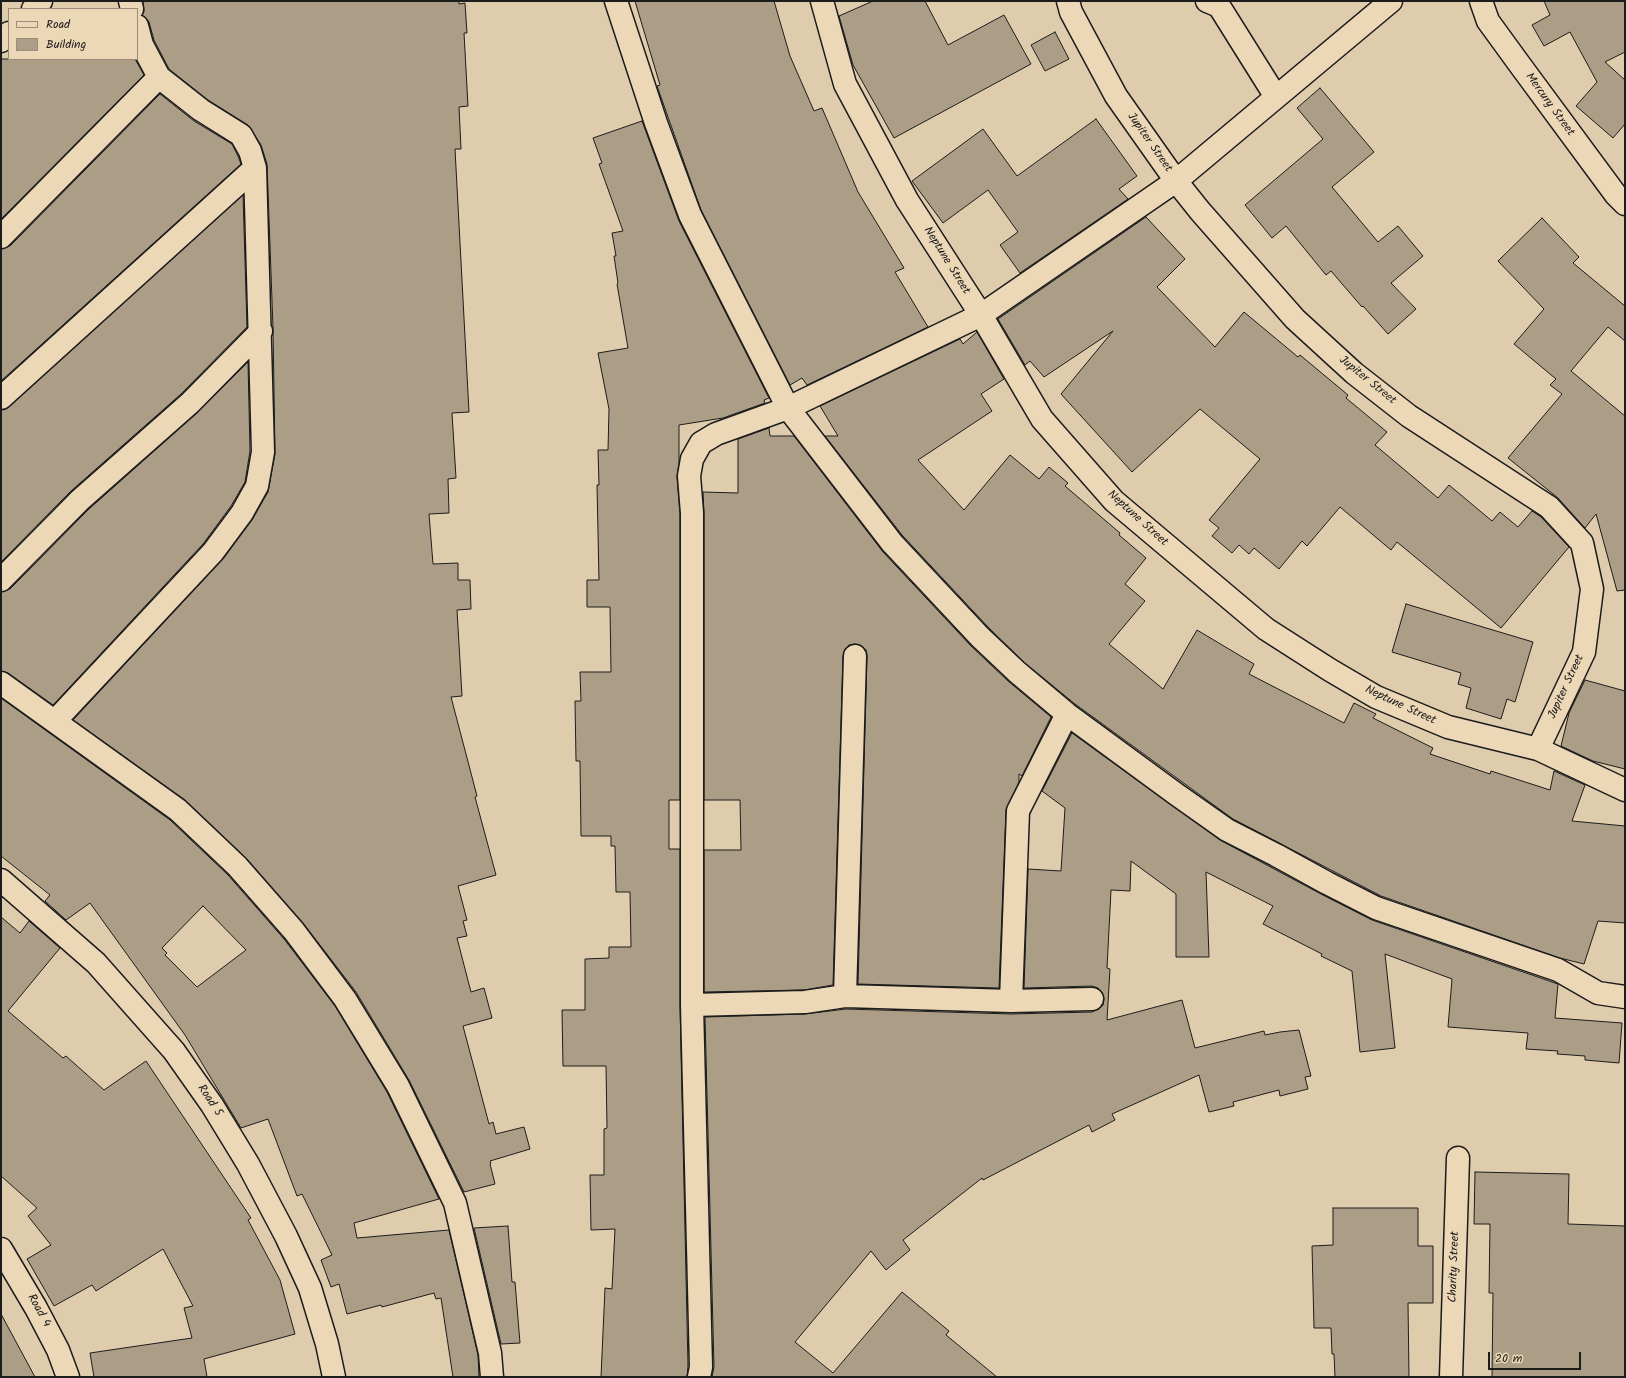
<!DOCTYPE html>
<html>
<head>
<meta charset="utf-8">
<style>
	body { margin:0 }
	#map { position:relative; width:1626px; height:1378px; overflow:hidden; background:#dfccad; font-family:Kalam,sans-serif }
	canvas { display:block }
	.frame { position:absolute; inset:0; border:2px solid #1c1c1c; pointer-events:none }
	.legend { position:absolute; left:8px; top:8px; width:130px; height:52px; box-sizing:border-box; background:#ecd7b6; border:1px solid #998c78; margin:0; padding:5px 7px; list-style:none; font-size:12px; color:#1c1c1c }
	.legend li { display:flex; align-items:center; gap:8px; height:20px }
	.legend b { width:20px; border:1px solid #998c78 }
	.scale { position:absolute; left:1488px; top:1352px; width:93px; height:18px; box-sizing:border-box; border:2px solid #1c1c1c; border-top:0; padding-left:5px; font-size:12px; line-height:14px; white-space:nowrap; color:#1c1c1c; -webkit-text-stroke:3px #ecd7b6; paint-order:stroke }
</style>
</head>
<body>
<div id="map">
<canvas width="1626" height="1378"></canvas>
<div class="frame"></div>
<ul class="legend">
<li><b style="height:5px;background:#ecd7b6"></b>Road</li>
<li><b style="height:11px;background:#ac9e86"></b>Building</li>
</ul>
<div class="scale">20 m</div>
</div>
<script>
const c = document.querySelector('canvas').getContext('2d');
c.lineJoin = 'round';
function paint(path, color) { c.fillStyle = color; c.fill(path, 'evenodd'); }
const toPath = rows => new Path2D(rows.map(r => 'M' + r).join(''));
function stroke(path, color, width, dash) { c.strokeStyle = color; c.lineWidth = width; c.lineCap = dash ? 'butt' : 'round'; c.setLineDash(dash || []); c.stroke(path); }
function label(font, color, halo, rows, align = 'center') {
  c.font = font + ' Kalam,sans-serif'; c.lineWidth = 3.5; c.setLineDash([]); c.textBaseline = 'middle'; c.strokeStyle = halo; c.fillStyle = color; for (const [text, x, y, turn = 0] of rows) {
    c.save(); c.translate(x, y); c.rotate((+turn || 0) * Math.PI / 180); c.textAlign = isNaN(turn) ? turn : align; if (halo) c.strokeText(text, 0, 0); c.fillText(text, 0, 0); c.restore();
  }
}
const building = toPath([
	[143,1,459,1,459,4,465,3,467,33,464,33,468,106,459,107,461,149,455,149,469,412,452,413,456,478,448,479,449,513,429,514,433,564,458,563,458,580,470,580,471,609,457,610,462,696,451,697,477,796,475,797,496,875,458,886,467,920,463,921,467,936,457,938,471,992,484,988,492,1018,463,1026,489,1124,493,1122,496,1134,524,1127,530,1149,490,1161,491,1163,490,1164,495,1184,464,1192,409,1080,356,992,303,923,246,858,185,800,73,720,223,559,252,520,268,492,275,454,273,328,267,164,261,145,248,125,208,100,169,69,154,40,149,22,146,18,142,15,144,12,143,1],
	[635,1,774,1,790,56,814,111,822,108,858,192,904,268,895,272,928,327,807,385,802,378,790,385,701,210,657,86,660,85,635,1],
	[873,1,925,1,948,45,1004,15,1031,64,894,138,853,65,839,16,873,1],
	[1544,1,1625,1,1625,52,1605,62,1625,80,1625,124,1613,138,1576,106,1597,82,1570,32,1544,46,1532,25,1550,15,1544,1],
	[1055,32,1069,59,1045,71,1031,45,1055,32],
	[1,59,135,59,144,75,1,219,1,59],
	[1320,88,1374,152,1332,187,1378,242,1398,226,1423,256,1391,283,1416,309,1388,334,1363,306,1362,307,1331,271,1326,275,1286,226,1272,238,1245,205,1323,139,1297,108,1320,88],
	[160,94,194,121,232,144,238,156,241,164,1,381,1,249,10,246,160,94],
	[1096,119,1137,176,1119,189,1128,199,1020,273,1000,245,1018,232,988,190,943,223,912,181,983,129,1017,176,1096,119],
	[642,121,679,221,769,398,764,400,765,403,723,418,679,425,679,463,677,477,680,514,680,800,669,800,669,849,680,849,680,1005,688,1366,687,1377,601,1377,605,1288,612,1289,615,1229,591,1230,590,1175,604,1175,604,1129,607,1128,606,1066,563,1066,562,1010,585,1010,585,959,609,958,609,947,631,947,630,892,616,892,615,846,611,846,611,836,581,836,580,761,576,761,575,701,581,701,580,672,611,672,610,607,587,607,587,580,599,580,597,485,599,485,598,450,608,450,609,409,598,353,628,348,617,284,618,283,614,256,616,256,612,233,623,231,599,164,602,163,593,138,642,121],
	[243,195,247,327,181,394,71,491,1,562,1,410,9,407,243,195],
	[1146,217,1185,259,1157,287,1215,347,1244,312,1298,357,1300,355,1348,395,1346,398,1387,432,1375,445,1438,498,1449,485,1492,521,1500,512,1518,527,1532,511,1541,517,1569,547,1501,628,1397,542,1391,550,1340,507,1307,546,1302,541,1279,569,1254,548,1249,554,1239,545,1232,553,1212,536,1219,528,1209,520,1260,459,1200,409,1132,472,1061,394,1113,331,1044,377,1030,361,1025,365,998,319,1146,217],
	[1542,218,1579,257,1573,263,1625,306,1625,341,1608,327,1571,371,1625,416,1625,590,1617,591,1596,514,1585,528,1558,498,1508,458,1562,394,1550,385,1556,379,1514,344,1544,309,1498,261,1542,218],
	[977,332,1004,379,981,394,992,411,918,460,964,510,1010,455,1039,479,1049,467,1068,483,1065,486,1120,533,1119,535,1146,558,1125,584,1145,601,1109,644,1163,689,1197,630,1254,664,1249,674,1344,723,1354,703,1376,714,1373,718,1433,748,1430,754,1490,774,1491,771,1550,790,1554,771,1585,785,1572,821,1625,826,1625,923,1598,921,1584,964,1560,958,1381,896,1233,819,1075,704,1025,663,989,628,902,535,825,436,838,436,820,406,960,339,963,344,977,332],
	[248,362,250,451,245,482,231,506,203,544,53,705,8,673,1,671,1,592,10,589,89,509,198,412,248,362],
	[769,428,770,436,794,436,883,552,971,646,1008,681,1051,717,1022,776,1019,774,1019,782,1006,810,999,988,858,984,867,656,866,650,862,646,855,644,849,645,845,649,843,656,833,985,804,990,704,992,704,850,741,850,740,800,704,800,704,513,703,492,738,493,738,439,769,428],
	[1406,604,1533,642,1515,702,1507,699,1501,719,1466,708,1471,688,1458,684,1461,673,1392,652,1406,604],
	[1585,680,1625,691,1625,769,1593,761,1561,746,1569,713,1585,680],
	[1,698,170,820,228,875,284,939,335,1006,387,1092,439,1199,354,1223,357,1238,449,1230,478,1355,479,1377,453,1377,441,1298,436,1299,434,1293,382,1307,381,1305,347,1314,339,1284,331,1287,321,1260,332,1255,302,1194,297,1196,268,1119,241,1128,185,1035,90,903,66,920,45,901,50,895,1,856,1,698],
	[203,906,246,950,197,987,165,955,167,953,162,948,203,906],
	[1072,733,1220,840,1321,894,1372,920,1558,984,1555,1018,1622,1023,1619,1063,1585,1060,1585,1056,1557,1054,1558,1051,1526,1049,1528,1033,1448,1027,1452,979,1385,954,1395,1048,1360,1052,1352,971,1321,956,1322,954,1263,924,1273,906,1206,872,1209,957,1176,957,1176,894,1131,861,1130,891,1111,890,1107,968,1110,969,1107,1020,1182,1000,1195,1048,1264,1031,1265,1035,1280,1032,1299,1030,1311,1076,1305,1077,1308,1089,1280,1096,1279,1090,1233,1102,1234,1106,1209,1112,1199,1075,1112,1114,1115,1120,1092,1132,1089,1125,983,1180,982,1178,903,1240,910,1250,886,1270,871,1251,795,1342,833,1373,902,1292,949,1331,946,1335,997,1377,712,1377,714,1367,705,1017,805,1014,846,1009,1011,1014,1092,1012,1099,1009,1103,1005,1104,998,1102,992,1098,988,1092,986,1024,988,1028,869,1061,871,1065,808,1042,791,1072,733],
	[1,917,20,933,29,921,60,948,8,1011,63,1058,66,1056,104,1090,146,1061,251,1218,248,1220,280,1280,295,1334,204,1359,207,1377,94,1377,90,1353,192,1338,184,1308,193,1306,163,1249,96,1291,92,1285,54,1306,27,1259,51,1245,28,1216,37,1208,1,1176,1,917],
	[1475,1172,1569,1174,1568,1224,1625,1226,1625,1377,1492,1377,1493,1293,1489,1293,1490,1224,1474,1224,1475,1172],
	[1333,1208,1418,1208,1418,1246,1433,1246,1433,1303,1408,1303,1409,1377,1335,1377,1334,1354,1332,1354,1331,1328,1314,1328,1312,1246,1333,1245,1333,1208],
	[508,1226,512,1282,515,1282,520,1343,501,1344,474,1228,508,1226],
	[1,1314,35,1377,1,1377,1,1314]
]);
paint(building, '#ac9e86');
stroke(building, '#1c1c1c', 1);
const minor = toPath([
	[130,1,132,9],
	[616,1,656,123,690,215,788,408,892,543,980,637,1017,672,1067,714,1176,794,1227,830,1276,855,1327,883,1376,908,1558,970,1598,993,1625,997],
	[822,1,845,84,907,200,981,315,1042,419,1114,501,1266,629,1330,670,1376,697,1448,727,1538,749,1625,790],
	[1068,1,1071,12,1116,96,1176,181,1200,211,1295,319,1354,373,1409,416,1549,507,1582,543,1592,589,1584,652,1538,749],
	[1207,1,1219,6,1276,97],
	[1481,1,1488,21,1520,65,1616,195,1625,204],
	[33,9,41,1],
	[1,41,9,33],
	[1,237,159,77],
	[1,398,255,168],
	[1,580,80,500,190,403,261,331],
	[1,683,178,810,237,866,294,931,345,999,398,1086,455,1203,490,1353,492,1377],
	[55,721,213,552,242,513,257,486,263,452,255,168,250,151,241,135,201,110,159,77,142,45,137,26],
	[1,880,96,963,174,1051,212,1105,248,1164,286,1236,310,1288,327,1344,334,1377],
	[845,996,855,656],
	[1011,1001,1018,811,1067,714],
	[692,1005,805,1002,845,996,1011,1001,1092,999],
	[1,1249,36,1308,58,1350,68,1377],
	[699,1377,701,1367,692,1005,692,513,689,476,692,459,701,443,716,434,788,408,981,315,1176,181,1391,1],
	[1451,1377,1458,1158]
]);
stroke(minor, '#1c1c1c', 25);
stroke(minor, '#ecd7b6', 22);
label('12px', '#1c1c1c', '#ecd7b6', [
	["Mercury Street",1549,105,54],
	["Jupiter Street",1149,143,55],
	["Neptune Street",946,261,58],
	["Jupiter Street",1367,381,39],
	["Neptune Street",1137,519,42],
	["Jupiter Street",1567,687,-65],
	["Neptune Street",1400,706,25],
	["Road 5",209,1101,56],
	["Charity Street",1455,1267,-88],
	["Road 4",38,1311,61]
]);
</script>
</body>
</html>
